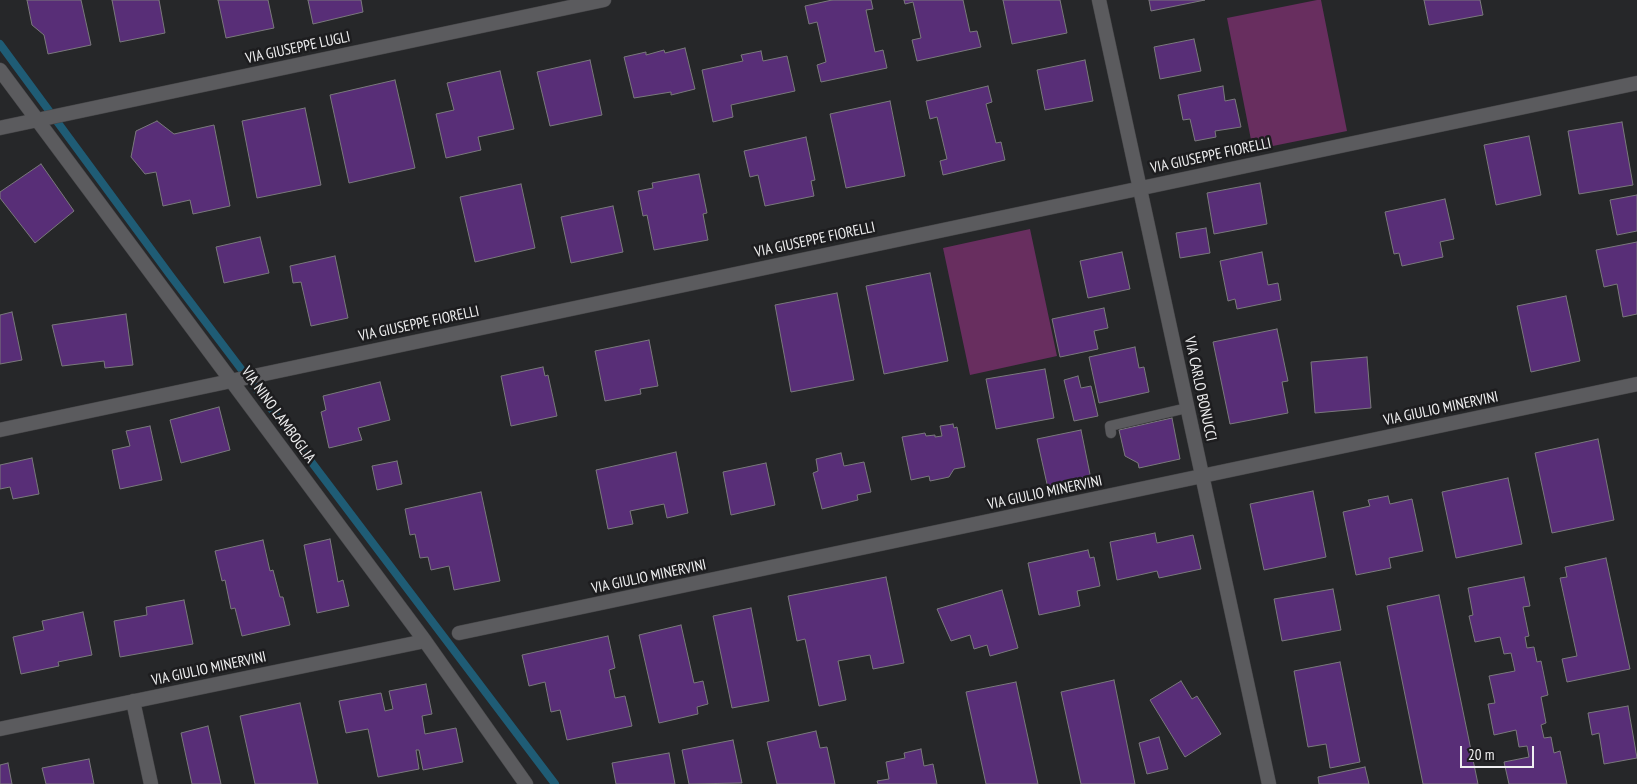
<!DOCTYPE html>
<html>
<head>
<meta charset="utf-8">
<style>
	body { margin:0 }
	#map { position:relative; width:1637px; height:784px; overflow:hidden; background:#262729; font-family:"PT Sans Narrow",sans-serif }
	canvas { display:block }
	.scale { position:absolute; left:1460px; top:746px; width:74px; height:22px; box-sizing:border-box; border:2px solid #efeff0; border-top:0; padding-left:6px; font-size:15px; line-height:18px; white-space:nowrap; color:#efeff0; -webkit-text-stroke:4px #1d1d1f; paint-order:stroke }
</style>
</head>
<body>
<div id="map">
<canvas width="1637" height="784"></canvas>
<div class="scale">20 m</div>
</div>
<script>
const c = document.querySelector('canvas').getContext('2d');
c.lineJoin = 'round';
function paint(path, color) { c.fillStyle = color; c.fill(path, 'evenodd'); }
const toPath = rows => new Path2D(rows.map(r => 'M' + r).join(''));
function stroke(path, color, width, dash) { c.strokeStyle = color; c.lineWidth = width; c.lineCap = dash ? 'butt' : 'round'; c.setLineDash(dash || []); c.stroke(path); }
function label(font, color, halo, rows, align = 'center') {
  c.font = font + ' "PT Sans Narrow",sans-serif'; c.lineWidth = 5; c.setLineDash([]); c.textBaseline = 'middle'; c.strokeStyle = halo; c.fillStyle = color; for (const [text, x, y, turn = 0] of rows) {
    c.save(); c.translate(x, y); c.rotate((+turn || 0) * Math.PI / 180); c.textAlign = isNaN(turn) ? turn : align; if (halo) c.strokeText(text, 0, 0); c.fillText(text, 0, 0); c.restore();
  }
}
paint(toPath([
	[1317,0,1321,0,1347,131,1253,150,1227,18],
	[1030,229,1057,356,970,375,943,248]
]), '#682e5f');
stroke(toPath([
	[0,44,170,275,555,784]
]), '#1f5c75', 8);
const building = toPath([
	[27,0,81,0,91,45,48,54,44,35,32,25,27,0],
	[112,0,159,0,165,33,120,42,112,0],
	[218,0,268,0,274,28,226,38,218,0],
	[308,0,361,0,363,12,313,24,308,0],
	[832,0,871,0,873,9,866,10,875,52,883,50,887,68,821,82,817,65,826,62,817,22,809,24,805,6,832,0],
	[904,0,963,0,970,32,977,31,981,47,917,61,912,40,921,38,913,2,905,4,904,0],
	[1003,0,1060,0,1067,33,1012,44,1003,0],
	[1149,0,1205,0,1151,11,1149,0],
	[1424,0,1480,0,1483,15,1429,25,1424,0],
	[1194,39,1201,71,1160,79,1154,47,1194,39],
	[685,48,695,89,671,95,671,92,634,98,624,57,646,52,646,55,664,50,665,53,685,48],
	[761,51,763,61,787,56,795,91,731,105,733,117,713,122,702,70,743,61,741,55,761,51],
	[590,60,602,115,550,126,537,72,590,60],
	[1085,60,1093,101,1045,110,1037,70,1085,60],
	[500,71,514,129,478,137,481,150,446,158,436,114,454,110,447,83,500,71],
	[395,80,415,168,349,183,330,95,395,80],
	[988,86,992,102,986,104,996,143,1001,142,1005,160,943,175,940,161,947,159,937,117,930,119,926,101,988,86],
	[1223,86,1225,101,1235,99,1241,127,1215,131,1216,137,1195,141,1190,119,1183,120,1178,95,1223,86],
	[890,101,905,176,846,188,830,114,890,101],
	[305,108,321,185,257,198,242,121,305,108],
	[157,121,174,134,214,125,230,206,193,214,190,200,163,206,156,172,145,174,131,157,136,131,157,121],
	[1622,122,1633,185,1579,194,1568,131,1622,122],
	[1529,136,1541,195,1496,205,1484,145,1529,136],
	[806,137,815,180,811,181,814,196,765,206,758,175,750,177,744,151,806,137],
	[41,164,74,211,35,243,0,198,0,192,41,164],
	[699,174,707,213,703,214,708,240,654,250,647,215,643,216,638,191,653,188,652,183,699,174],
	[1260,183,1267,224,1214,234,1207,193,1260,183],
	[521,184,535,248,475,262,460,197,521,184],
	[1637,195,1637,231,1617,235,1610,200,1637,195],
	[1445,199,1454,239,1440,242,1443,257,1402,266,1399,253,1394,254,1385,212,1445,199],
	[613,206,623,252,571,263,561,217,613,206],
	[1206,228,1210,253,1180,258,1176,233,1206,228],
	[260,237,269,273,224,283,216,247,260,237],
	[1637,242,1637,314,1623,317,1617,284,1604,287,1596,250,1637,242],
	[1122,252,1130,289,1088,298,1080,261,1122,252],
	[1262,252,1268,285,1278,283,1281,300,1237,309,1235,299,1228,301,1220,261,1262,252],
	[335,256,348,318,311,326,301,282,293,283,290,266,335,256],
	[930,273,948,361,884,374,866,286,930,273],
	[837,293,854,380,791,392,775,305,837,293],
	[1566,296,1580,361,1531,372,1517,306,1566,296],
	[1104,308,1108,328,1094,331,1098,349,1060,357,1052,319,1104,308],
	[12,312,22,360,0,364,0,315,12,312],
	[126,314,133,365,105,368,104,361,62,366,52,325,126,314],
	[1277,329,1288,381,1282,382,1288,413,1230,424,1213,342,1277,329],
	[649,340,658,386,640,389,641,394,605,401,595,351,649,340],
	[1135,347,1139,368,1144,367,1149,392,1099,403,1089,357,1135,347],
	[1367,357,1371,408,1315,413,1311,362,1367,357],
	[543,367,545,376,548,375,557,416,511,426,501,376,543,367],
	[1045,369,1054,418,996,429,986,379,1045,369],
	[1078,376,1081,388,1091,386,1098,416,1074,421,1064,380,1078,376],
	[380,382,390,420,358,428,362,440,329,448,321,412,326,410,323,396,380,382],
	[219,407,230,450,181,463,170,420,219,407],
	[1172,418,1180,459,1139,468,1138,463,1125,456,1119,430,1172,418],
	[953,424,954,428,957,427,965,467,954,469,949,477,930,481,929,476,911,480,902,437,925,433,926,436,935,435,935,437,942,436,940,426,953,424],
	[150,426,162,480,120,489,112,450,130,446,126,431,150,426],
	[1081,430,1092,484,1049,493,1037,439,1081,430],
	[1598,439,1614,520,1552,533,1535,453,1598,439],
	[676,452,688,513,667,518,664,504,630,511,633,524,608,529,596,470,676,452],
	[841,453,844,466,864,462,871,492,857,495,858,500,822,509,813,473,818,471,816,459,841,453],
	[32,458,39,494,13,499,10,487,0,489,0,465,32,458],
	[397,461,402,484,377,490,372,466,397,461],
	[766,463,775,505,731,515,723,472,766,463],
	[1508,478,1522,544,1456,558,1442,492,1508,478],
	[1313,491,1326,557,1264,570,1250,504,1313,491],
	[481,492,500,581,454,590,449,566,431,570,428,557,420,558,415,534,410,535,405,509,481,492],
	[1388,496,1390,504,1412,499,1423,551,1389,558,1391,568,1356,575,1343,512,1370,506,1368,500,1388,496],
	[1155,533,1157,543,1193,535,1201,569,1159,578,1157,571,1117,580,1110,542,1155,533],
	[330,539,338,582,343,580,349,606,317,613,304,545,330,539],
	[263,540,270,571,273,570,280,597,283,597,290,625,242,636,235,608,231,609,225,580,222,581,215,551,263,540],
	[1088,550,1090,558,1094,557,1100,586,1077,591,1080,606,1039,615,1028,563,1088,550],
	[1606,558,1630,669,1567,682,1562,659,1577,656,1560,578,1567,577,1565,567,1606,558],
	[886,577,904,663,873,669,870,655,838,661,846,700,819,706,805,639,797,641,788,596,886,577],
	[1524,577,1530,606,1523,607,1529,636,1525,637,1527,648,1534,647,1537,662,1541,661,1548,695,1541,697,1546,723,1541,725,1544,738,1551,737,1554,753,1560,751,1567,784,1509,784,1504,762,1529,757,1527,746,1519,747,1516,730,1494,735,1488,704,1495,703,1489,676,1515,671,1511,653,1504,654,1500,637,1475,642,1469,616,1473,615,1468,588,1524,577],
	[1333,589,1341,630,1282,641,1274,599,1333,589],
	[1002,590,1018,648,990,656,987,645,974,649,970,635,951,641,937,609,1002,590],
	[1439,595,1478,784,1423,784,1387,606,1439,595],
	[184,600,193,644,120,657,114,621,147,615,146,607,184,600],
	[751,608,769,701,732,708,713,616,751,608],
	[83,612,92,655,58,662,59,666,21,674,13,637,44,630,42,621,83,612],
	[681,625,694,683,703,681,708,704,697,707,698,714,659,723,639,635,681,625],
	[608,636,615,668,609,670,615,698,625,696,632,726,567,740,560,710,551,712,545,682,529,686,522,655,608,636],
	[1340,662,1360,762,1330,768,1326,744,1308,747,1294,671,1340,662],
	[1114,680,1135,784,1081,784,1061,692,1114,680],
	[1181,681,1192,699,1197,696,1221,734,1185,757,1150,700,1181,681],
	[1016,682,1038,784,986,784,966,692,1016,682],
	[426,684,432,714,422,716,425,734,456,728,463,762,423,770,419,750,416,750,419,769,378,777,368,729,346,733,339,701,381,693,385,711,393,709,389,691,426,684],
	[300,703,318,784,255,784,240,716,300,703],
	[1628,706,1637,758,1604,764,1599,733,1592,735,1588,713,1628,706],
	[208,726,221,784,192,784,181,733,208,726],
	[816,731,820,748,827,747,835,784,777,784,767,742,816,731],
	[1159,737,1168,769,1147,774,1139,743,1159,737],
	[733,740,742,783,689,784,682,750,733,740],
	[921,749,924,766,933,764,937,784,878,784,877,781,889,779,886,762,905,758,904,753,921,749],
	[669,753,675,784,616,784,612,763,669,753],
	[89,759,94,784,46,784,42,768,89,759],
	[8,763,12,784,0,784,0,765,8,763],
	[1365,767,1369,784,1319,784,1318,777,1365,767]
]);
paint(building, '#582e77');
stroke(building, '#7a797c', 1);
const service = toPath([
	[1111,433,1110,426,1187,408]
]);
const minor = toPath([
	[1099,0,1269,784],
	[0,70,425,641,526,784],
	[0,128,604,0],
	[0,430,1637,83],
	[459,633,1637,384],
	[133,701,151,784],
	[0,729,425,641]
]);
stroke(service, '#454547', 11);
stroke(minor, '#454547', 15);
stroke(service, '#5b5b5e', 10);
stroke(minor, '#5b5b5e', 14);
label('15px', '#efeff0', '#1d1d1f', [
	["VIA GIUSEPPE LUGLI",298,48,-12],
	["VIA GIUSEPPE FIORELLI",1211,156,-12],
	["VIA GIUSEPPE FIORELLI",815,240,-12],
	["VIA GIUSEPPE FIORELLI",419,324,-12],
	["VIA CARLO BONUCCI",1200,389,78],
	["VIA GIULIO MINERVINI",1441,409,-12],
	["VIA NINO LAMBOGLIA",278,415,54],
	["VIA GIULIO MINERVINI",1045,493,-12],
	["VIA GIULIO MINERVINI",649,577,-12],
	["VIA GIULIO MINERVINI",209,669,-12]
]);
</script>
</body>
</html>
